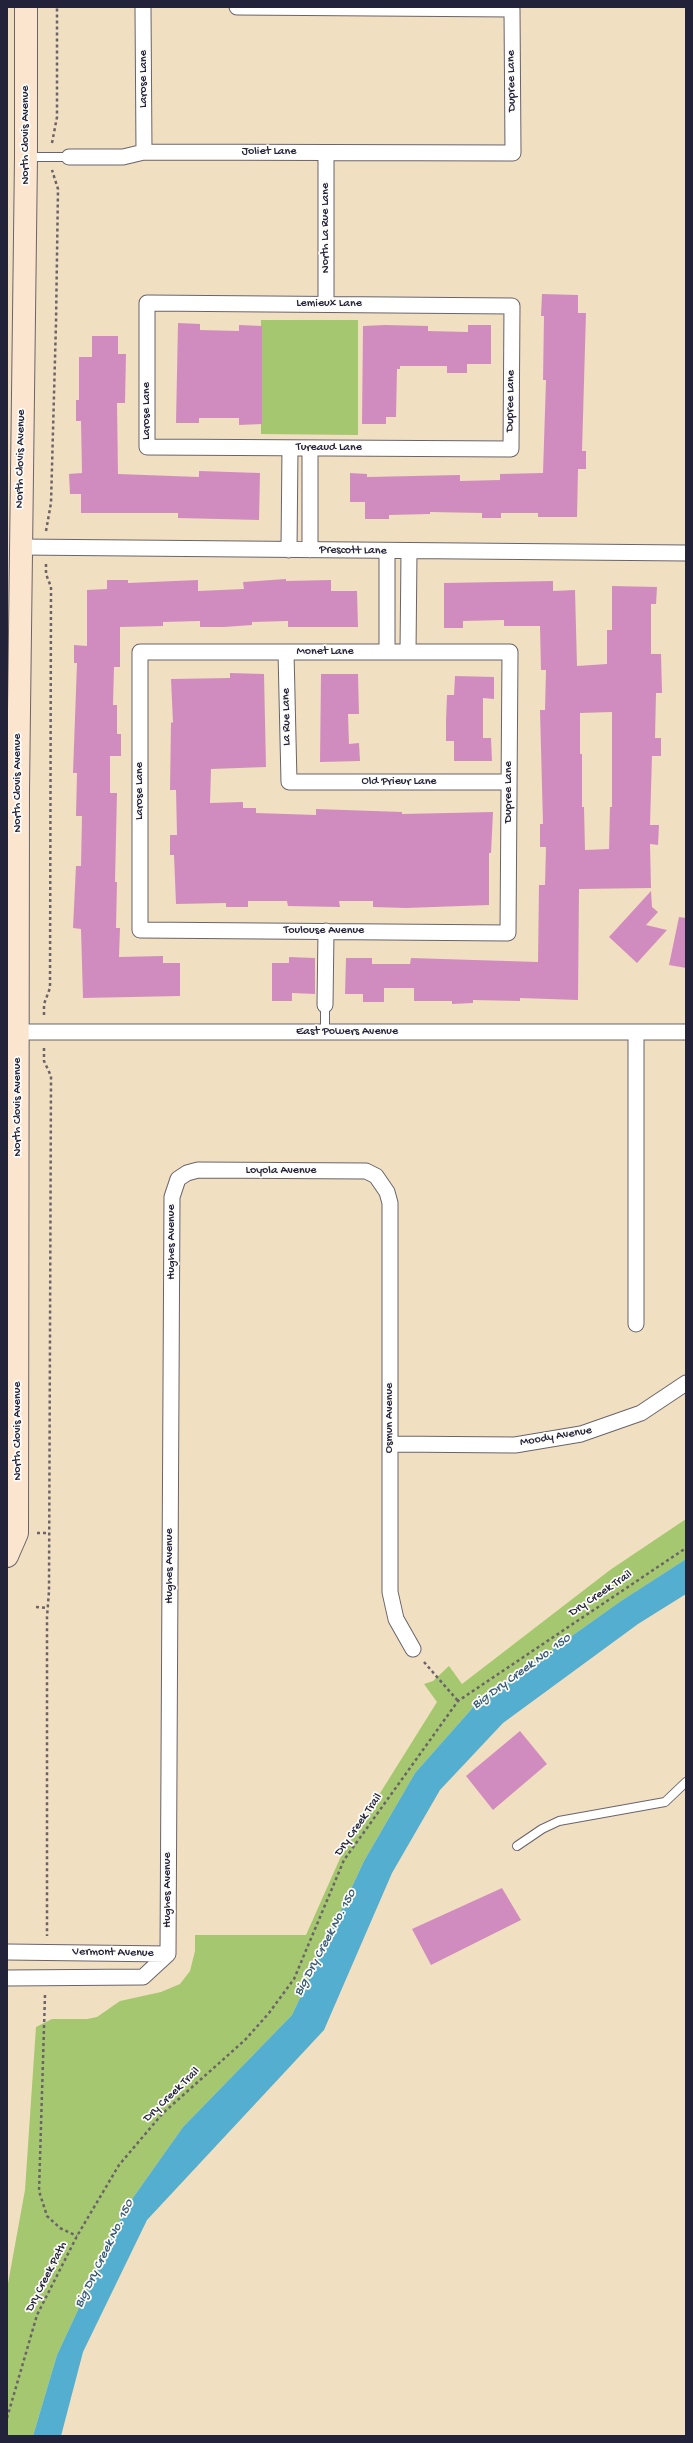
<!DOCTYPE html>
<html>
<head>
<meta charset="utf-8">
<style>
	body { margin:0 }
	#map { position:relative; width:693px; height:2443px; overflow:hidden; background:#f1dfc1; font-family:"Gochi Hand",sans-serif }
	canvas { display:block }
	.frame { position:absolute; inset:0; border:8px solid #22223b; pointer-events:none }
</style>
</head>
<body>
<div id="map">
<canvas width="693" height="2443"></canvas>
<div class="frame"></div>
</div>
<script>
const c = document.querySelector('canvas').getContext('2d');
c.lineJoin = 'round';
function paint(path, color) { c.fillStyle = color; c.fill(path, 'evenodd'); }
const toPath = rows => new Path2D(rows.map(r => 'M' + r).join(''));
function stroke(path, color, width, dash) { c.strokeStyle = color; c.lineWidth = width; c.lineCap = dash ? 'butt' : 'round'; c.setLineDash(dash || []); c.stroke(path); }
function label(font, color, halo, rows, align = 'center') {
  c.font = font + ' "Gochi Hand",sans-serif'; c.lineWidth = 3.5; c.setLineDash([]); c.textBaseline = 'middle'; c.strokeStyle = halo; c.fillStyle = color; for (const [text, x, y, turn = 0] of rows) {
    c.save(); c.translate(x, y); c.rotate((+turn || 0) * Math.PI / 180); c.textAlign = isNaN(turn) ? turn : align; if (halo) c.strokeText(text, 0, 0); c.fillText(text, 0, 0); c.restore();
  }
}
paint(toPath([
	[261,320,358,320,358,435,261,434],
	[686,1519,686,1559,621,1601,476,1704,415,1773,364,1861,292,2015,183,2127,125,2209,57,2355,33,2436,7,2436,7,2289,25,2190,36,2027,52,2019,87,2019,97,2017,120,2001,161,1992,180,1984,190,1971,195,1951,195,1935,306,1935,342,1854,437,1702,424,1684,433,1681,449,1666,462,1684,610,1570]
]), '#a5c770');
paint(toPath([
	[686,1559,686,1594,638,1624,503,1723,440,1790,392,1873,324,2030,147,2220,83,2352,61,2436,33,2436,57,2355,125,2209,183,2127,292,2015,364,1861,415,1773,476,1704,621,1601]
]), '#53aed0');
paint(toPath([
	[542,294,578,295,578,313,586,313,582,451,586,451,586,469,578,469,577,517,538,517,538,513,501,513,501,518,482,518,482,513,430,512,430,514,389,515,389,519,365,519,365,502,350,502,350,473,367,474,367,477,460,475,460,481,500,480,500,474,543,473,546,380,543,380,544,316,541,316],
	[178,323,200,324,200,330,239,331,239,325,262,326,262,424,239,425,239,418,199,418,199,423,176,423],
	[385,325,428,326,428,331,468,332,468,325,491,325,491,364,467,364,467,373,447,373,447,366,400,366,400,369,397,369,396,417,386,417,386,424,362,424,363,326],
	[92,336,118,336,118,354,126,354,125,403,117,403,118,474,199,477,199,471,260,473,259,520,178,518,178,513,81,513,81,494,70,494,69,474,82,473,81,421,76,421,76,400,79,400,79,357,92,357],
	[286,579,286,581,331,580,331,591,357,591,358,627,288,627,288,621,252,622,252,625,224,627,200,627,200,621,163,622,163,626,120,627,120,667,114,667,113,705,117,705,117,734,121,734,121,756,110,756,110,793,117,793,115,882,117,882,116,928,120,928,119,957,163,956,163,963,180,963,180,996,83,998,81,929,73,928,76,866,81,866,82,816,76,816,77,773,73,773,77,663,74,663,74,645,87,646,87,590,107,589,107,580,128,580,128,583,198,580,198,591,244,589,243,582],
	[553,581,553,591,575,590,577,666,607,664,607,630,612,630,612,586,657,587,656,604,651,604,651,654,661,654,662,693,656,693,655,738,661,738,661,756,652,756,650,825,659,825,658,845,650,844,651,888,579,889,578,1000,520,998,520,1001,473,1000,473,1003,452,1004,452,1001,414,1001,414,988,384,988,384,1002,363,1002,363,994,345,994,346,958,372,958,372,964,410,964,411,958,538,962,539,885,545,885,546,847,540,847,540,824,543,824,540,710,545,710,546,670,541,670,540,626,504,626,504,620,463,621,463,628,444,628,444,583],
	[612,712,612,807,610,807,609,849,585,850,584,807,582,807,582,754,580,754,580,713],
	[230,673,264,674,266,767,211,769,210,803,243,802,243,808,256,808,256,813,316,815,316,809,402,812,402,814,493,812,491,853,489,853,489,905,406,908,373,907,373,901,339,901,340,907,288,906,287,901,248,901,248,907,226,907,226,903,176,904,174,855,170,855,170,835,177,835,176,790,170,790,171,722,173,723,171,679,230,678],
	[321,674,358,674,359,714,348,714,349,744,359,743,360,761,320,762],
	[455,676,494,677,494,699,483,698,483,738,491,738,492,761,454,761,454,741,446,741,446,721,447,695,454,695],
	[651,891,652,907,658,912,646,925,667,930,637,963,609,937],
	[679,917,686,918,686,968,669,965],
	[289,957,315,958,315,994,292,993,292,1001,272,1001,272,963,289,963],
	[520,1731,547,1764,493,1810,466,1776],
	[502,1888,521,1920,431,1965,412,1929]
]), '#d18cbf');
const lane = toPath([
	[26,157,69,157],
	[325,1005,325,1032],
	[517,1846,542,1829,559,1821,665,1802,686,1782]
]);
const street = toPath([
	[143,7,144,152],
	[326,153,326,304],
	[69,157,123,157,144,152,513,153,512,9,237,7],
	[147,303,512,306,511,449,147,447,147,303],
	[310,448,310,550],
	[20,547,686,553],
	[289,550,290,448],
	[140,652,510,652,508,933,140,930,140,652],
	[286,652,289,782,509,782],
	[387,652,387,551],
	[408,652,409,552],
	[325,1005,326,931],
	[8,1032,686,1032],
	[636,1324,636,1032],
	[390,1444,515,1445,581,1434,641,1413,686,1383],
	[7,1952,168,1954],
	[168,1954,172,1197,178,1179,187,1173,198,1170,366,1171,376,1176,387,1192,390,1203,390,1592,396,1619,413,1649],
	[7,1978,143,1977,168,1954]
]);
const secondary = toPath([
	[7,1556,17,1533,18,789,26,157,26,7]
]);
stroke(lane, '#6a646a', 10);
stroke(street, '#6a646a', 17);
stroke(secondary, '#6a646a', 24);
stroke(toPath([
	[52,143,57,117,57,7],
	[46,531,51,503,56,323,58,189,52,170],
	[44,1015,44,1004,50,988,51,587,46,574,46,564],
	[44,1048,44,1061,51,1076,49,1591,47,1617,47,1936],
	[37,1533,49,1533],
	[36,1607,48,1608],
	[424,1662,458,1701],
	[45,1995,39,2191,47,2216,60,2228,77,2236],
	[7,2418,37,2315,77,2236,119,2165,163,2113,245,2040,269,2013,294,1979,344,1860,458,1701,686,1548]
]), '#6a646a', 2.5, [3, 3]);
stroke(lane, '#fff', 8);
stroke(street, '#fff', 15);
stroke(secondary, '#fbe5cf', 22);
label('12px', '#22223b', '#fdfcf7', [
	["Larose Lane",144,79,-90],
	["Dupree Lane",512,81,-91],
	["North Clovis Avenue",26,135,-90],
	["Joliet Lane",269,152],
	["North La Rue Lane",326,228,-90],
	["Lemieux Lane",329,304],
	["Dupree Lane",511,401,-89],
	["Larose Lane",147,411,-90],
	["Tureaud Lane",329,448],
	["North Clovis Avenue",21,459,-89],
	["Prescott Lane",353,551,1],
	["Monet Lane",325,652],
	["La Rue Lane",287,717,-91],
	["Old Prieur Lane",399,782],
	["North Clovis Avenue",18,783,-90],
	["Larose Lane",140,791,-90],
	["Dupree Lane",509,792,-90],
	["Toulouse Avenue",324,931],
	["East Powers Avenue",347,1032],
	["North Clovis Avenue",18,1107,-90],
	["Loyola Avenue",281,1171],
	["Hughes Avenue",172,1242,-90],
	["Osmun Avenue",390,1418,-90],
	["North Clovis Avenue",18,1431,-90],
	["Moody Avenue",556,1437,-10],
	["Hughes Avenue",170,1566,-90],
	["Dry Creek Trail",601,1594,-34],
	["Dry Creek Trail",359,1825,-55],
	["Hughes Avenue",168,1890,-90],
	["Vermont Avenue",113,1953,1],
	["Dry Creek Trail",172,2095,-44],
	["Dry Creek Path",47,2277,-63]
]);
label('italic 13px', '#365a77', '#fdfcf7', [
	["Big Dry Creek No. 150",522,1672,-36],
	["Big Dry Creek No. 150",326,1943,-62],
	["Big Dry Creek No. 150",105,2254,-64]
]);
</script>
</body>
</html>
